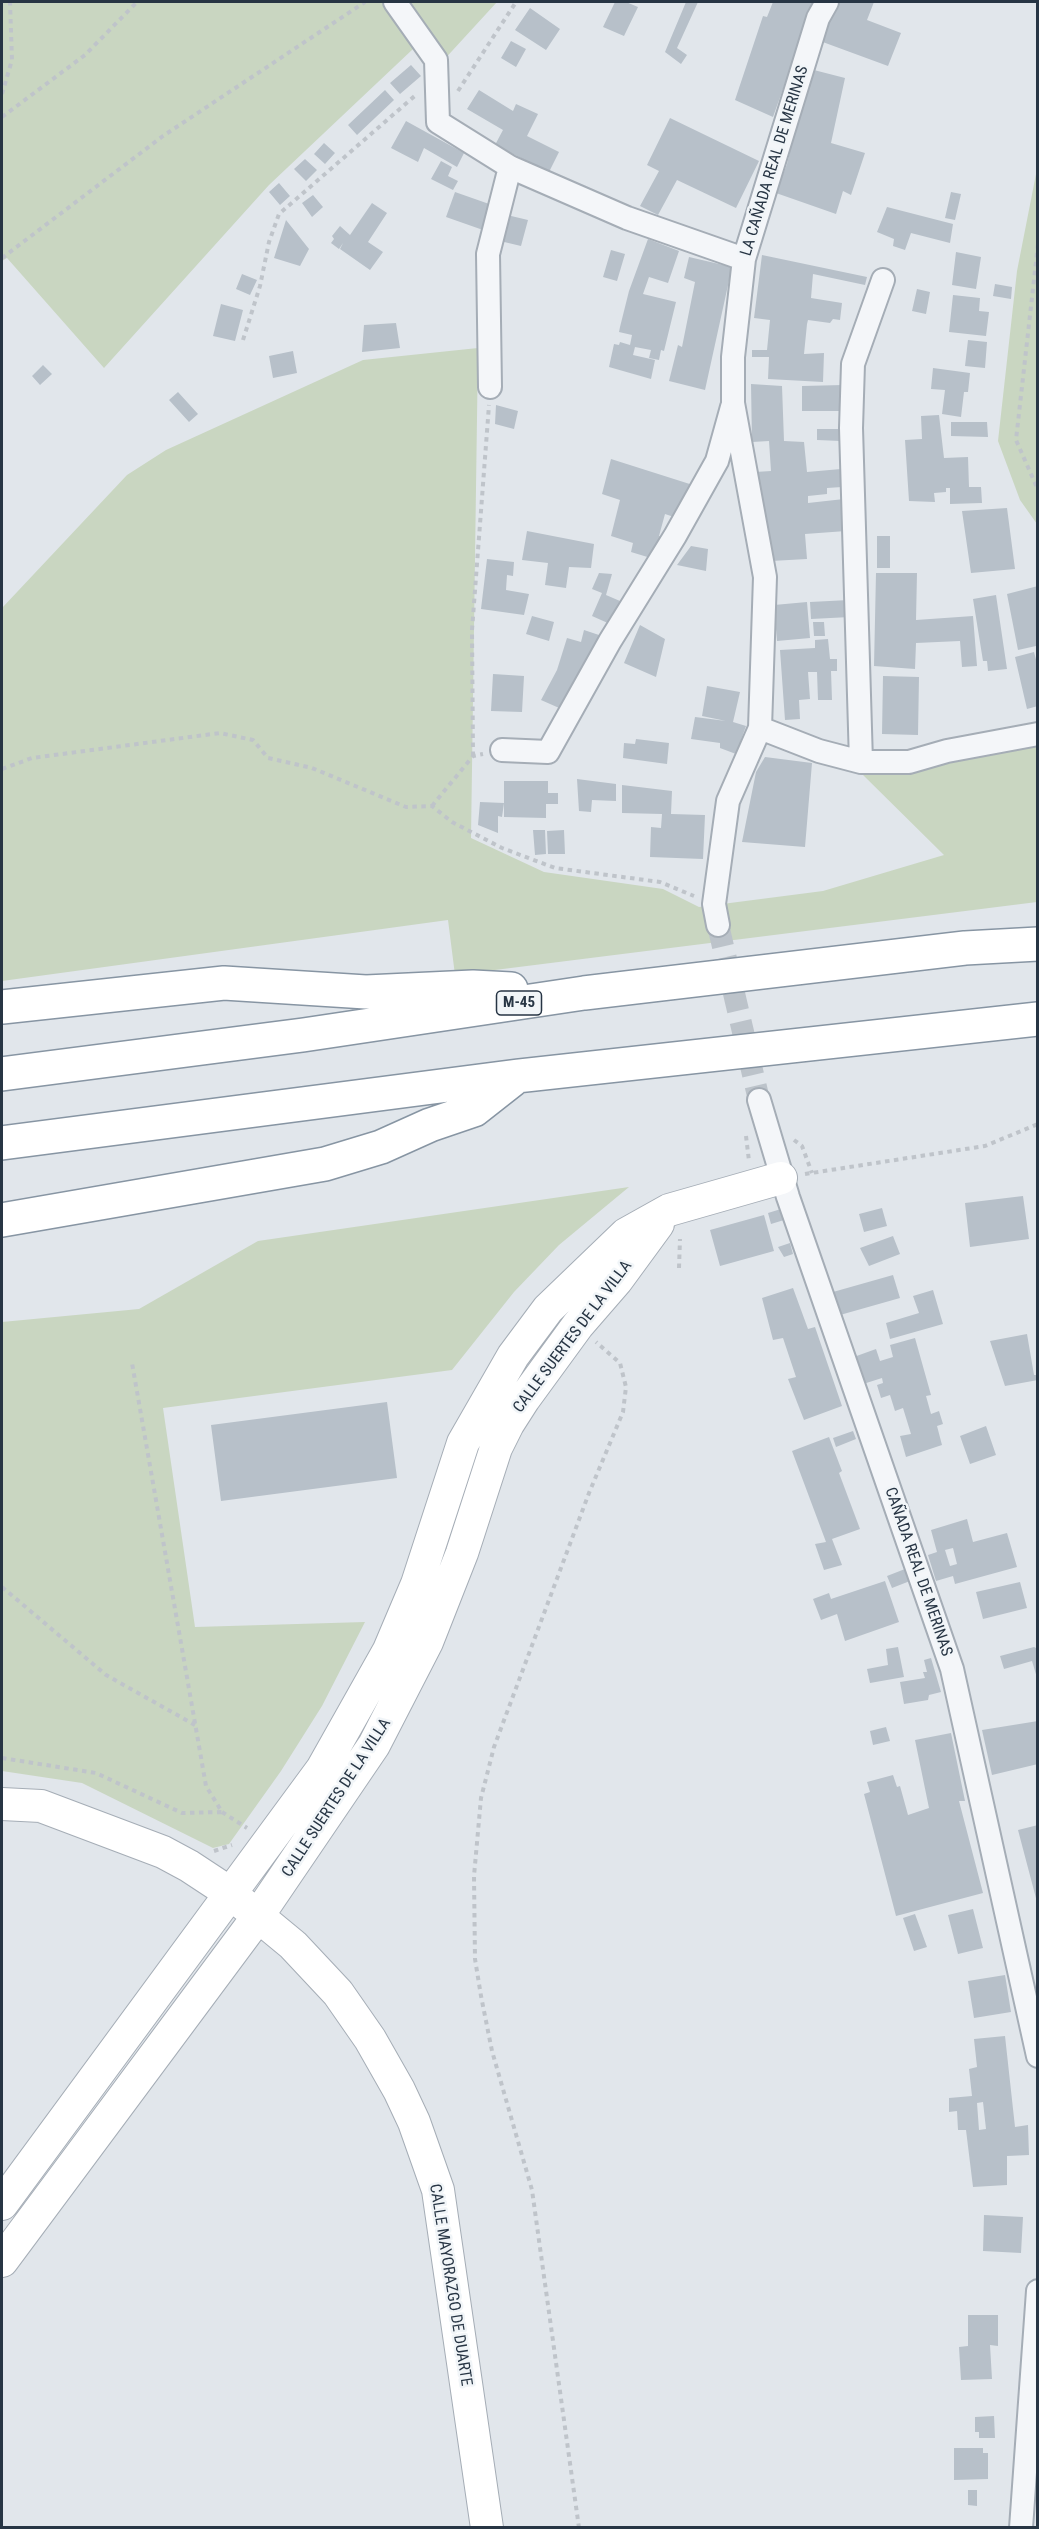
<!DOCTYPE html>
<html>
<head>
<meta charset="utf-8">
<style>
	body { margin:0 }
	#map { position:relative; width:1039px; height:2529px; overflow:hidden; background:#e1e6eb; font-family:"Roboto Condensed",sans-serif }
	canvas { display:block }
	.frame { position:absolute; inset:0; border:3px solid #273544; pointer-events:none }
</style>
</head>
<body>
<div id="map">
<canvas width="1039" height="2529"></canvas>
<div class="frame"></div>
</div>
<script>
const c = document.querySelector('canvas').getContext('2d');
c.lineJoin = 'round';
function paint(path, color) { c.fillStyle = color; c.fill(path, 'evenodd'); }
const toPath = rows => new Path2D(rows.map(r => 'M' + r).join(''));
function stroke(path, color, width, dash) { c.strokeStyle = color; c.lineWidth = width; c.lineCap = dash ? 'butt' : 'round'; c.setLineDash(dash || []); c.stroke(path); }
function label(font, color, halo, rows, align = 'center') {
  c.font = font + ' "Roboto Condensed",sans-serif'; c.lineWidth = 5; c.setLineDash([]); c.textBaseline = 'middle'; c.strokeStyle = halo; c.fillStyle = color; for (const [text, x, y, turn = 0] of rows) {
    c.save(); c.translate(x, y); c.rotate((+turn || 0) * Math.PI / 180); c.textAlign = isNaN(turn) ? turn : align; if (halo) c.strokeText(text, 0, 0); c.fillText(text, 0, 0); c.restore();
  }
}
paint(toPath([
	[2,2,497,2,441,63,413,49,269,185,104,368,7,258,2,261],
	[1037,169,1037,524,1020,500,998,441,1017,271],
	[478,348,471,838,544,872,663,889,699,907,823,891,944,855,862,774,919,750,1037,722,1037,902,455,975,448,920,2,981,2,608,127,475,166,450,363,360],
	[629,1187,559,1245,514,1292,452,1370,163,1408,195,1627,365,1622,322,1706,281,1771,229,1844,213,1848,82,1783,2,1771,2,1322,139,1309,258,1241]
]), '#c9d6c1');
paint(toPath([
	[615,2,626,2,638,7,624,36,603,27],
	[686,2,698,2,677,48,687,55,681,64,665,52],
	[773,2,814,2,773,117,735,100,763,16,767,17],
	[836,2,874,2,867,20,901,33,888,66,820,41],
	[530,8,560,29,546,50,515,30],
	[511,41,526,49,516,67,501,58],
	[411,65,421,76,400,94,390,83],
	[810,69,845,78,831,143,865,153,851,195,843,191,836,214,776,193,787,164],
	[385,90,394,100,357,135,348,125],
	[479,90,513,111,516,104,538,114,527,136,559,152,549,172,495,145,503,130,467,109],
	[670,118,759,161,736,208,677,180,658,215,640,206,659,171,647,165],
	[406,121,464,153,457,167,424,148,418,162,391,148],
	[324,143,335,153,325,164,314,154],
	[305,159,317,170,306,181,294,169],
	[441,161,452,167,448,176,458,181,453,190,431,179],
	[279,183,290,196,280,205,269,192],
	[455,192,492,205,483,230,446,217],
	[951,192,961,194,955,220,945,218],
	[313,195,323,207,312,217,302,203],
	[372,203,387,213,368,242,383,252,370,270,340,249,343,243,339,249,331,243,334,239,332,236,340,226,350,235],
	[887,207,953,224,950,243,911,233,905,250,893,246,894,239,877,232],
	[507,215,528,220,521,246,500,241],
	[286,220,309,249,300,266,274,258],
	[648,239,679,251,668,283,649,277,643,294,676,302,664,351,661,350,659,360,649,358,651,350,635,347,633,355,655,360,651,379,609,367,614,344,619,345,620,342,630,345,632,335,619,332,620,327,629,291],
	[611,250,625,254,617,281,603,277],
	[956,252,981,257,976,289,952,285],
	[762,255,867,277,865,285,813,274,811,298,842,303,840,320,833,319,830,323,808,320,807,324,804,354,824,353,823,382,768,379,769,357,752,357,752,350,767,350,770,320,754,318],
	[689,257,732,267,705,390,669,381,678,345,682,347,695,282,684,278],
	[242,274,257,280,250,295,236,289],
	[995,284,1012,287,1011,299,993,296],
	[917,289,930,292,926,314,912,311],
	[953,295,980,298,979,311,989,312,986,336,949,332],
	[221,304,243,310,235,341,213,336],
	[396,323,400,348,362,352,364,325],
	[968,340,987,342,985,368,965,366],
	[293,351,297,373,273,378,269,356],
	[43,365,52,374,40,385,32,376],
	[933,368,970,373,968,392,964,392,961,417,942,414,945,390,931,389],
	[751,384,782,386,784,441,804,442,807,472,841,469,842,487,827,488,827,494,808,496,808,503,844,499,846,531,805,534,807,559,771,561,755,472,771,471,769,441,752,442],
	[843,385,843,411,802,411,802,386],
	[178,392,198,414,189,422,169,400],
	[496,405,518,411,514,429,495,424],
	[939,415,944,458,968,457,969,487,981,487,982,503,950,504,950,488,946,488,946,492,934,493,935,502,909,501,905,440,922,439,921,416],
	[951,422,987,422,988,437,951,436],
	[817,429,841,429,841,441,817,440],
	[611,459,696,486,680,519,665,514,659,536,667,538,654,559,631,552,633,543,611,536,620,500,602,494],
	[1007,508,1015,569,971,573,962,511],
	[527,531,594,544,591,568,569,567,566,588,545,585,548,563,522,560],
	[877,536,890,536,890,568,877,568],
	[691,546,708,549,706,571,677,565],
	[487,559,514,562,513,576,507,575,506,590,529,594,524,615,481,609],
	[599,573,612,574,606,595,620,601,610,624,592,616,602,593,592,589],
	[876,573,917,573,916,620,973,616,977,666,962,667,960,641,916,643,915,669,874,666],
	[1038,586,1038,650,1036,646,1018,650,1007,594],
	[996,595,1007,669,988,671,987,661,983,661,973,599],
	[849,600,850,617,811,619,810,602],
	[807,602,810,638,777,641,774,605],
	[532,616,554,622,549,641,526,634],
	[813,622,824,622,825,636,814,636],
	[640,625,665,639,656,677,624,663],
	[584,630,605,637,566,711,541,700,557,670,567,638,581,642],
	[828,639,830,659,837,659,837,671,831,671,832,700,818,700,817,672,808,672,810,699,799,700,800,719,785,720,780,650,815,648,815,640],
	[1034,652,1038,667,1038,706,1027,709,1015,657],
	[493,674,524,676,522,712,491,711],
	[883,676,919,677,918,735,882,734],
	[707,686,740,692,733,722,746,726,736,754,720,748,720,743,691,739,695,717,726,721,702,716],
	[636,739,669,743,667,764,623,758,624,743,635,744],
	[765,757,812,763,805,847,742,842,756,772],
	[577,779,616,784,616,801,592,800,591,812,579,811],
	[504,781,548,781,548,793,558,793,558,804,546,804,546,818,504,817],
	[622,785,672,791,671,814,705,815,703,859,650,857,651,827,661,828,662,814,622,813],
	[480,802,504,803,502,817,498,816,498,833,478,825],
	[533,830,545,830,546,854,535,855],
	[564,830,565,854,548,854,547,831],
	[1023,1196,1029,1239,970,1247,965,1203],
	[882,1208,887,1226,864,1232,859,1214],
	[781,1209,784,1220,771,1224,768,1213],
	[764,1215,774,1251,720,1266,710,1230],
	[893,1236,900,1254,869,1266,860,1248],
	[790,1243,793,1254,784,1257,778,1247],
	[893,1275,900,1298,840,1315,833,1292],
	[793,1288,808,1329,815,1327,842,1406,804,1420,788,1379,796,1377,783,1338,773,1340,762,1298],
	[933,1290,943,1324,890,1339,886,1323,919,1313,913,1296],
	[1027,1334,1034,1375,1038,1375,1038,1380,1005,1386,990,1341],
	[915,1338,931,1395,926,1396,931,1414,939,1411,943,1424,937,1426,942,1445,906,1457,900,1436,911,1434,903,1408,895,1411,890,1395,881,1398,877,1385,883,1383,882,1378,860,1385,851,1358,876,1349,880,1361,893,1357,890,1345],
	[387,1402,397,1478,221,1501,211,1425],
	[986,1426,996,1455,970,1464,960,1436],
	[853,1431,856,1439,836,1447,833,1438],
	[829,1437,842,1471,839,1473,860,1529,832,1539,842,1565,824,1570,815,1544,826,1542,792,1451],
	[967,1519,973,1542,1007,1533,1017,1567,955,1584,953,1576,936,1581,928,1555,937,1552,931,1530],
	[953,1548,957,1564,950,1566,945,1550],
	[905,1569,910,1581,892,1588,887,1576],
	[885,1581,899,1622,845,1641,837,1614,821,1620,813,1599,829,1593,831,1599],
	[1020,1582,1027,1608,983,1619,976,1592],
	[898,1647,904,1677,870,1683,867,1669,888,1665,886,1649],
	[1034,1647,1038,1649,1038,1681,1032,1661,1004,1669,1000,1656],
	[931,1658,941,1692,929,1695,928,1700,904,1704,900,1682,925,1678,923,1672,927,1672,924,1660],
	[1038,1721,1038,1764,992,1775,982,1730],
	[886,1727,890,1741,873,1745,870,1731],
	[951,1733,965,1801,959,1801,983,1893,896,1916,864,1794,870,1792,867,1782,893,1775,897,1787,900,1786,908,1815,929,1808,915,1740],
	[1038,1825,1038,1902,1037,1902,1018,1830],
	[973,1909,983,1948,958,1954,948,1915],
	[915,1914,927,1947,914,1951,903,1918],
	[1005,1975,1011,2012,974,2018,968,1981],
	[1005,2036,1015,2127,1028,2125,1029,2155,1007,2156,1007,2185,973,2187,966,2130,958,2130,957,2111,949,2112,949,2098,972,2096,969,2069,977,2067,974,2039],
	[983,2102,986,2129,979,2130,977,2103],
	[984,2215,1023,2217,1021,2253,983,2251],
	[968,2315,998,2315,998,2346,990,2345,992,2379,961,2380,959,2347,968,2346],
	[994,2416,995,2438,979,2438,979,2432,975,2432,975,2417],
	[954,2448,983,2448,983,2453,988,2453,988,2479,954,2480],
	[968,2490,977,2490,977,2506,968,2505]
]), '#b7c0c9');
stroke(toPath([
	[718,925,759,1100]
]), '#bcc3ca', 22, [22, 11]);
const street = toPath([
	[395,2,436,60,438,122,510,167,627,218,744,259],
	[490,387,488,254,510,167],
	[760,728,819,751,861,762,851,428,853,364,883,280],
	[502,750,548,752,610,641,675,536,717,461,732,407],
	[861,762,909,762,947,751,1038,734],
	[718,925,714,904,728,801,760,728,765,577,733,403,733,357,744,259,818,18,827,2],
	[759,1100,788,1197,952,1669,1038,2056],
	[1021,2528,1038,2291]
]);
const secondary = toPath([
	[2,1804,41,1806,163,1852,189,1866,230,1893,293,1945,338,1993,370,2039,399,2090,414,2122,438,2190,487,2528],
	[2,2204,322,1769,389,1650,417,1584,463,1443,513,1356,548,1309,626,1234,669,1210,781,1178],
	[2,2261,251,1926,374,1745,427,1642,462,1553,496,1448,508,1424,524,1399,578,1325,617,1280,658,1224]
]);
const highway = toPath([
	[2,1007,224,983,366,992,473,987,511,989],
	[2,1074,303,1035,584,993,965,948,1038,944],
	[2,1143,518,1076,1038,1019],
	[2,1220,325,1164,381,1147,430,1125,474,1110,516,1077]
]);
stroke(street, '#a5adb6', 26);
stroke(secondary, '#a5adb6', 34);
stroke(highway, '#8795a3', 36);
stroke(toPath([
	[458,91,516,2],
	[2,94,12,60,10,2],
	[2,117,85,55,137,2],
	[1038,244,1016,440,1038,490],
	[2,258,163,136,365,2],
	[243,340,260,286,269,242,279,214,417,94],
	[473,756,472,630,489,405],
	[2,769,32,758,220,733,253,740,268,758,312,768,406,807,432,806,452,822,502,848,555,868,660,882,694,896],
	[432,806,473,756,483,754],
	[746,1136,749,1161],
	[794,1140,802,1146,812,1173],
	[805,1174,985,1146,1038,1124],
	[679,1268,680,1239],
	[2,1587,106,1675,195,1725],
	[2,1758,96,1773,182,1813,222,1812,206,1786,132,1363],
	[222,1812,247,1828],
	[214,1851,232,1845],
	[579,2528,532,2190,492,2051,481,1996,475,1959,474,1876,481,1798,494,1747,589,1493,623,1412,626,1387,620,1363,596,1342]
]), '#bfc4ca', 4, [4.5, 4.5]);
stroke(street, '#f4f6f9', 22);
stroke(secondary, '#fff', 32);
stroke(highway, '#fff', 33);
for (const [x, y, w] of [
	[519,1003,45]
]) { const box = new Path2D(); box.roundRect(x - w / 2, y - 12, w, 24, 4.5); c.fillStyle = '#f1f5f8'; c.fill(box); stroke(box, '#273544', 1.5); }
label('bold 15px', '#273544', null, [
	["M-45",519,1003]
]);
label('16px', '#273544', '#f1f5f8', [
	["LA CAÑADA REAL DE MERINAS",775,161,-73],
	["CALLE SUERTES DE LA VILLA",573,1337,-53],
	["CAÑADA REAL DE MERINAS",918,1572,71],
	["CALLE SUERTES DE LA VILLA",337,1798,-57],
	["CALLE MAYORAZGO DE DUARTE",450,2285,81]
]);
</script>
</body>
</html>
